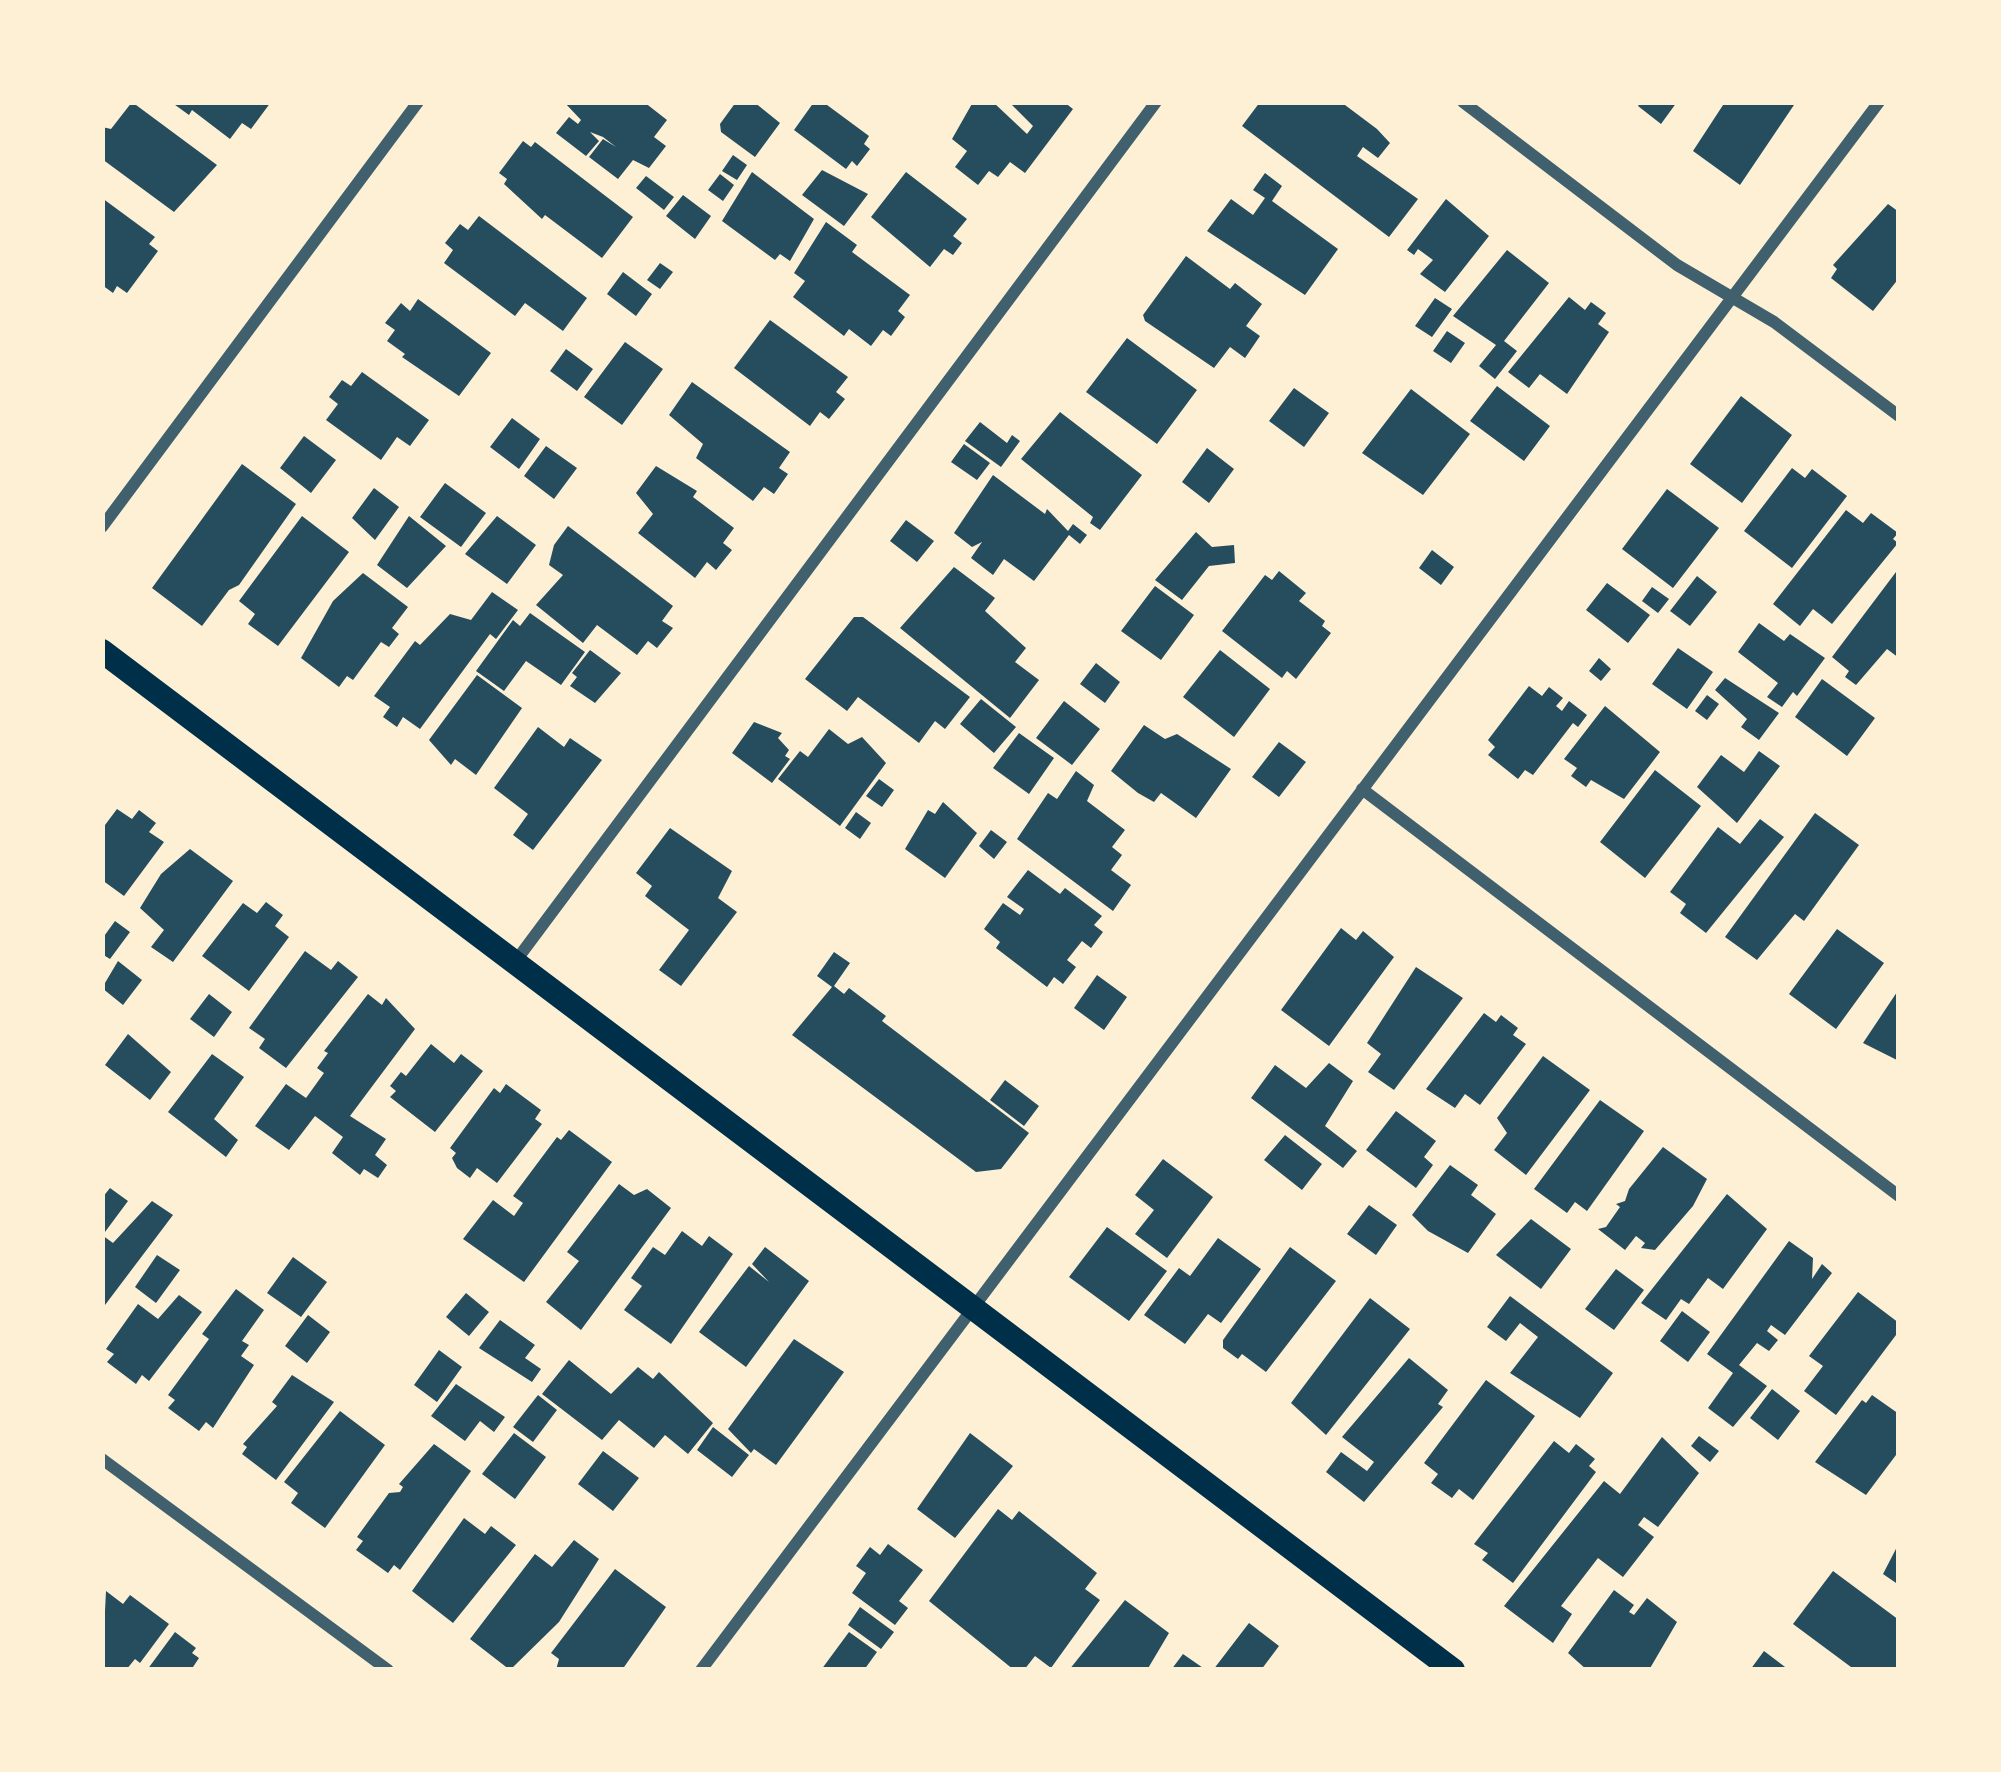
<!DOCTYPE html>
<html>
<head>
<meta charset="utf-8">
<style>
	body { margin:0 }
	#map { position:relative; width:2001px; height:1772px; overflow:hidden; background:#fdf0d5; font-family:"Asap Condensed",sans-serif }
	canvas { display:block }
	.frame { position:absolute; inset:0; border:105px solid #fdf0d5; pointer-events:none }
</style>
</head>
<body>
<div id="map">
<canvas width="2001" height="1772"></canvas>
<div class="frame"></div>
</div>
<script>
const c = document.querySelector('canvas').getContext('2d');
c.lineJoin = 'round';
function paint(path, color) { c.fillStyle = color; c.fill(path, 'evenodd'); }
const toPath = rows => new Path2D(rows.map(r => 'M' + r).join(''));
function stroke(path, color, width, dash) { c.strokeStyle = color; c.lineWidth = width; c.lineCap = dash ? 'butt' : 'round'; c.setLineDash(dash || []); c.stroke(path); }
paint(toPath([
	[132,102,217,165,174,212,102,159,102,127,111,129],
	[171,102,271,102,251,129,242,123,230,139,192,110,189,115],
	[564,102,644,102,667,120,654,137,666,146,649,168,633,160,618,179,589,157,603,139,616,147,603,137,590,132,599,141,586,156,556,133,569,117,578,124,581,120],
	[736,102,754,102,780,123,755,157,721,132,720,124],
	[814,102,823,102,869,136,864,144,870,149,857,166,852,161,846,169,794,130],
	[973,102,993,102,1027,134,1033,126,1009,102,1064,102,1073,109,1025,173,1010,162,998,177,989,171,978,185,955,167,967,151,952,139],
	[1260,102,1341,102,1377,129,1390,143,1378,158,1363,147,1357,156,1418,199,1389,237,1242,126],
	[1641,102,1677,102,1661,124,1638,106],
	[1725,102,1796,102,1740,185,1693,151],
	[523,141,531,147,535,142,633,217,602,258,545,215,542,219,504,184,507,179,499,173],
	[733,155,747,165,737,180,722,171],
	[822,170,868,194,844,226,802,195],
	[752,172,814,219,790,261,780,254,775,260,722,221],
	[906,172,967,219,953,236,962,243,953,255,944,249,930,267,871,217],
	[1265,173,1282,186,1272,201,1338,249,1305,295,1207,231,1231,199,1253,215,1265,198,1253,190],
	[720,174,734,185,723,201,708,190],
	[646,176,674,197,664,210,636,188],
	[683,195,711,216,695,239,666,216],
	[102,198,155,237,149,244,158,251,127,293,117,286,113,293,102,285],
	[1446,199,1489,236,1445,292,1420,274,1433,260,1418,249,1414,255,1407,250],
	[1888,204,1899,212,1899,278,1873,311,1831,278,1837,269,1833,265],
	[479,216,587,298,563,331,525,303,515,316,444,263,453,250,445,243,460,224,468,230],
	[826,222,857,245,852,252,910,295,898,311,905,317,891,336,883,330,871,346,849,329,844,336,793,297,805,281,794,273],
	[1507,250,1549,283,1504,341,1517,351,1495,379,1479,366,1496,345,1453,316],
	[1186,256,1230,289,1235,283,1262,304,1246,326,1260,336,1245,358,1230,347,1214,368,1145,321,1143,315],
	[660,263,673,272,660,289,647,280],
	[623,272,652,294,636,316,607,294],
	[1569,297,1585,310,1591,302,1606,313,1598,324,1609,332,1567,394,1540,374,1529,388,1508,372],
	[1435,298,1452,309,1432,337,1415,326],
	[418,299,491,353,459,396,402,357,405,354,387,341,395,330,385,323,401,303,410,311],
	[770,320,848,377,836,392,845,399,829,419,820,412,810,426,734,368],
	[1447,331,1465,343,1451,363,1433,351],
	[1127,338,1197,390,1157,444,1086,392],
	[625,342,663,369,622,425,584,397],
	[566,349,593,369,577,391,550,371],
	[362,372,429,420,410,446,397,437,381,460,326,420,338,404,329,397,342,380,351,386],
	[692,382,790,452,779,468,788,474,774,494,764,487,753,501,696,458,703,444,669,415],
	[1497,386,1550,426,1524,461,1470,421],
	[1294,388,1329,413,1304,447,1269,421],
	[1411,389,1470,434,1423,495,1362,453],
	[1741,396,1792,435,1742,503,1690,464],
	[1060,412,1142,475,1100,530,1090,523,1093,517,1021,459],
	[512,418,540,439,519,469,490,447],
	[980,422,1007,443,1012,435,1020,441,1001,467,965,441],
	[304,436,336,460,311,493,280,468],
	[964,444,990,463,977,480,951,462],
	[546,446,577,468,554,499,524,476],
	[1207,448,1234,469,1209,503,1182,482],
	[242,464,296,504,239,585,229,590,202,626,152,588],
	[656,466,697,491,693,497,734,528,723,543,732,550,716,570,707,562,695,578,638,533,653,514,636,493],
	[1792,468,1805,478,1812,469,1847,496,1792,568,1744,531],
	[993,475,1045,514,1047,509,1068,531,1073,524,1087,535,1080,544,1069,535,1034,581,1004,559,993,575,971,558,982,542,972,547,954,533],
	[445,483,486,513,461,547,420,517],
	[374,488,399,507,375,540,352,518],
	[1667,489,1719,528,1673,588,1622,549],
	[1846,510,1863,523,1871,513,1898,533,1893,539,1898,543,1832,624,1813,609,1800,626,1773,604],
	[302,516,349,552,278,646,248,624,255,614,239,601],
	[409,516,446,546,407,588,377,565],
	[497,516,536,545,507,584,465,554],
	[906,520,934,541,917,562,890,541],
	[568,526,673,606,662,621,673,628,657,648,648,641,637,655,597,625,583,643,536,605,563,575,549,565,554,545],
	[1196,532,1212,547,1234,545,1235,563,1209,566,1182,600,1155,580],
	[1432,550,1454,567,1441,585,1419,568],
	[954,567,995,598,985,611,1026,648,1015,662,1039,680,1010,718,900,628],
	[1899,568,1899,658,1887,649,1856,685,1845,677,1849,671,1832,657],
	[1279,571,1306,593,1299,601,1325,621,1322,626,1331,633,1296,679,1287,671,1282,678,1222,631,1265,575,1272,580],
	[363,573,408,607,392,628,399,634,389,647,381,642,353,680,347,676,339,687,301,658,333,601],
	[1697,576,1717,592,1690,626,1670,611],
	[1607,583,1650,615,1628,643,1586,610],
	[1155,586,1194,615,1161,660,1121,631],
	[1652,587,1669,599,1658,613,1642,601],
	[492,592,518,610,496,639,490,634,420,729,403,717,397,727,383,717,390,707,374,696,415,641,420,645,450,614,471,620],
	[530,613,585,652,561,685,526,661,504,691,476,671,513,620,520,626],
	[854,617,863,617,970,697,945,729,935,721,919,743,858,697,847,711,805,679],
	[1759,623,1784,641,1790,634,1825,658,1797,696,1793,692,1782,707,1767,697,1778,683,1738,652],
	[1678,648,1713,672,1687,709,1652,684],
	[590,650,621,673,595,703,570,686,577,677,572,673],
	[1220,650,1270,689,1234,737,1183,697],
	[1599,658,1611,669,1601,681,1589,671],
	[1096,663,1120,682,1105,703,1080,684],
	[477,675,522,708,476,775,455,759,451,765,429,740],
	[1725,678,1779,713,1759,740,1741,727,1747,719,1715,690],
	[1822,679,1875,718,1847,756,1795,717],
	[1529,686,1542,696,1549,687,1563,698,1556,706,1562,711,1569,701,1587,715,1578,727,1573,723,1533,775,1525,770,1518,779,1488,755,1495,747,1488,740],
	[1707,695,1719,704,1707,720,1695,711],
	[981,699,1016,727,994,753,960,724],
	[1064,701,1100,729,1072,765,1036,738],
	[1605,706,1660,752,1624,799,1591,780,1586,787,1571,776,1577,768,1564,759],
	[754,722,782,733,778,738,789,750,785,756,790,759,772,783,732,753],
	[1144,725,1165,739,1177,734,1231,769,1196,818,1161,793,1154,802,1138,793,1111,771],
	[538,727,564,747,570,738,602,760,533,850,513,835,528,814,494,788],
	[829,729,848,744,862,737,886,763,840,826,778,779,800,751,808,757],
	[1019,733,1054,758,1029,794,993,768],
	[1279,742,1306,762,1279,797,1252,777],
	[1759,751,1780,766,1737,823,1697,787,1721,755,1744,772],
	[1655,770,1701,806,1645,878,1600,842],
	[1076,771,1094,785,1087,801,1125,830,1112,847,1122,855,1111,870,1131,885,1113,911,1017,839,1048,793,1057,799],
	[879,779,894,790,882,807,866,796],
	[943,802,977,833,945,878,905,849,928,810,935,814],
	[117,809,132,819,139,810,156,823,149,832,164,842,124,896,102,880,102,829],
	[856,812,871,823,860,839,845,828],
	[1815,813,1859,845,1804,921,1795,914,1757,960,1725,937],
	[1760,819,1784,837,1706,933,1680,913,1686,904,1670,892,1718,827,1740,844],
	[670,828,732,871,718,898,737,912,681,986,659,970,689,930,645,896,652,886,636,873],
	[991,830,1007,842,994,859,979,846],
	[190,849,233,881,173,962,151,947,164,930,140,908,161,874],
	[1028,870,1060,894,1065,888,1102,916,1094,925,1103,932,1091,948,1082,941,1067,960,1076,967,1063,984,1054,977,1047,987,996,948,1000,942,984,929,1003,903,1020,915,1024,909,1007,897],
	[266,902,283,915,275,926,289,937,249,991,202,956,243,903,257,913],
	[115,921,130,932,110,959,102,954,102,939],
	[1341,928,1356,940,1363,931,1394,957,1329,1046,1281,1010],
	[1837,929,1884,963,1836,1029,1789,994],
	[305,951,331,970,338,961,358,977,286,1068,259,1048,265,1039,249,1028],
	[834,952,850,963,834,986,844,994,849,988,886,1016,882,1021,1029,1133,1001,1169,976,1172,792,1035,832,987,817,976],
	[118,961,142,980,123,1005,102,988],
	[1416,967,1463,998,1394,1090,1368,1072,1381,1054,1367,1043],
	[1097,975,1127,997,1104,1030,1074,1008],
	[1899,989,1899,1061,1863,1043],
	[209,994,232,1012,214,1037,190,1019],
	[368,994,382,1005,386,998,415,1029,350,1116,386,1139,375,1155,387,1165,378,1178,364,1169,360,1175,332,1153,343,1137,315,1116,289,1150,255,1126,286,1084,306,1098,324,1073,317,1068,328,1053,324,1051],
	[1484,1013,1496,1022,1501,1015,1518,1028,1513,1035,1526,1044,1480,1105,1465,1094,1455,1108,1426,1089],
	[128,1034,171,1072,150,1100,105,1065],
	[431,1044,454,1063,461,1054,483,1071,435,1132,390,1097,396,1091,390,1086,401,1072,406,1076],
	[212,1054,244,1077,214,1119,238,1140,226,1157,168,1112],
	[1543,1056,1590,1090,1526,1175,1494,1150,1507,1133,1497,1118],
	[1329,1063,1353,1081,1325,1126,1357,1151,1343,1168,1251,1098,1275,1065,1306,1088],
	[1005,1080,1039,1106,1024,1126,990,1100],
	[506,1084,541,1110,535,1119,542,1124,497,1183,477,1168,470,1178,457,1168,452,1158,456,1153,450,1148,494,1088,500,1093],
	[1600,1100,1644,1131,1587,1211,1575,1202,1567,1213,1534,1189],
	[1396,1111,1436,1141,1424,1157,1433,1165,1416,1188,1366,1150],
	[569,1130,612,1162,524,1282,463,1239,493,1200,514,1216,523,1203,513,1196,557,1137,561,1140],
	[1285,1135,1322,1164,1302,1190,1264,1160],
	[1663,1147,1707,1179,1693,1206,1655,1250,1641,1248,1645,1243,1636,1236,1625,1250,1598,1229,1606,1227,1620,1207,1616,1204,1625,1201,1629,1189],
	[1163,1159,1213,1197,1167,1258,1135,1234,1154,1210,1135,1195],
	[1450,1165,1478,1185,1471,1195,1496,1214,1468,1253,1428,1231,1412,1215],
	[619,1184,634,1195,647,1189,671,1208,581,1330,546,1302,579,1261,567,1252],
	[110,1188,128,1201,105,1232,102,1198],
	[1727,1194,1767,1229,1723,1289,1708,1278,1689,1304,1681,1299,1666,1320,1641,1303],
	[152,1201,173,1215,102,1309,102,1235,113,1243],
	[1369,1205,1397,1225,1376,1255,1347,1234],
	[1531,1219,1571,1249,1541,1289,1496,1255],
	[1107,1227,1167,1271,1129,1321,1069,1277],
	[682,1231,702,1246,709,1236,733,1254,671,1344,624,1310,642,1286,631,1278,653,1247,665,1255],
	[1218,1238,1261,1269,1221,1323,1208,1314,1185,1344,1144,1315,1179,1268,1190,1276],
	[1789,1241,1813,1258,1812,1279,1822,1264,1832,1273,1785,1335,1771,1325,1767,1331,1778,1340,1769,1351,1757,1343,1739,1365,1767,1386,1733,1427,1708,1408,1733,1373,1707,1354],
	[765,1247,809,1281,746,1367,699,1332,749,1266,769,1282,752,1264],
	[1290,1247,1336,1281,1266,1372,1242,1354,1238,1359,1223,1348,1223,1340],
	[157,1255,180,1270,156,1303,135,1287],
	[293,1257,327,1282,301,1317,267,1293],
	[1616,1269,1644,1290,1614,1330,1585,1309],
	[236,1289,264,1310,242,1341,249,1345,241,1356,254,1365,213,1428,206,1422,199,1431,168,1408,175,1400,168,1395,209,1339,202,1334],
	[1858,1292,1899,1323,1899,1331,1836,1415,1804,1391,1823,1366,1809,1356],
	[466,1293,489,1312,469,1336,446,1317],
	[179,1295,202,1312,149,1381,142,1375,136,1384,107,1362,114,1354,106,1349,138,1304,158,1319],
	[1510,1296,1613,1373,1580,1418,1510,1373,1538,1337,1520,1323,1506,1341,1487,1327],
	[1370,1298,1410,1329,1326,1435,1291,1403],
	[1682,1311,1710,1332,1688,1362,1660,1341],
	[308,1315,330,1332,307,1363,285,1346],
	[500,1320,535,1345,525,1358,541,1369,532,1382,479,1348],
	[794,1339,844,1372,776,1465,754,1449,751,1453,728,1429],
	[439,1350,462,1367,437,1402,414,1385],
	[1409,1358,1448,1390,1438,1404,1443,1407,1364,1502,1326,1472,1341,1452,1367,1471,1374,1462,1342,1437],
	[569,1360,611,1394,638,1367,653,1379,659,1372,713,1423,688,1454,665,1435,654,1448,619,1420,602,1440,542,1394],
	[292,1375,334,1402,276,1480,242,1454,247,1447,243,1444,277,1406,272,1402],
	[1486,1380,1535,1416,1473,1500,1459,1489,1452,1498,1431,1483,1438,1474,1424,1463],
	[456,1384,505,1417,494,1432,480,1421,465,1441,431,1416],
	[1772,1389,1800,1411,1778,1440,1750,1418],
	[538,1395,557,1410,533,1442,513,1427],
	[1872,1395,1899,1414,1899,1451,1866,1495,1815,1462,1862,1400,1866,1403],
	[340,1411,385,1445,325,1528,291,1503,298,1493,284,1482],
	[713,1427,749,1455,732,1477,697,1450],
	[514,1433,546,1457,515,1499,482,1474],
	[970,1433,1013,1466,955,1538,917,1509],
	[1699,1436,1719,1451,1710,1462,1691,1446],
	[1662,1437,1699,1473,1658,1527,1644,1517,1638,1525,1654,1537,1623,1577,1598,1558,1561,1606,1572,1614,1553,1643,1504,1606,1604,1481,1620,1494],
	[1554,1441,1569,1453,1576,1444,1595,1459,1589,1466,1596,1472,1513,1583,1482,1560,1488,1553,1474,1544],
	[434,1444,471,1471,400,1570,394,1565,388,1573,356,1550,363,1541,357,1537,389,1493,400,1492,403,1487,399,1484],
	[603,1451,639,1478,613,1511,578,1484],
	[998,1509,1012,1520,1019,1511,1097,1573,1085,1589,1100,1600,1051,1668,1035,1656,1024,1670,1014,1670,929,1601],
	[464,1518,485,1534,491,1526,516,1545,453,1623,412,1591],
	[574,1540,599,1559,559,1622,510,1670,470,1639,535,1554,552,1567],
	[1899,1543,1899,1585,1883,1574],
	[888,1544,923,1570,899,1601,908,1608,895,1625,852,1593,866,1573,856,1566,870,1547,880,1555],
	[615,1569,666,1607,622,1670,556,1670,559,1659,551,1653],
	[1833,1571,1899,1620,1899,1670,1855,1670,1793,1624],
	[1614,1590,1634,1605,1629,1612,1634,1615,1647,1598,1677,1622,1649,1670,1587,1670,1568,1653],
	[106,1591,123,1604,130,1595,169,1624,140,1663,135,1659,126,1670,102,1670],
	[1125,1600,1169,1633,1147,1670,1069,1670],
	[860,1607,894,1632,881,1649,848,1625],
	[1249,1623,1279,1646,1261,1670,1213,1670],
	[175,1632,196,1648,192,1653,199,1658,193,1667,197,1670,147,1670],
	[849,1632,877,1652,864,1670,821,1670],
	[1764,1651,1789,1670,1750,1670],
	[1183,1654,1206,1670,1171,1670]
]), '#264d5e');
stroke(toPath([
	[1463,102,1677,265,1774,322,1899,416],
	[102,527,418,102],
	[1362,789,1899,1196],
	[515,962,1156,102],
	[102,1459,388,1670],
	[701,1670,1879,102]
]), '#3f606c', 12);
stroke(toPath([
	[102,651,1453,1670]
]), '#003049', 24);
</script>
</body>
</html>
